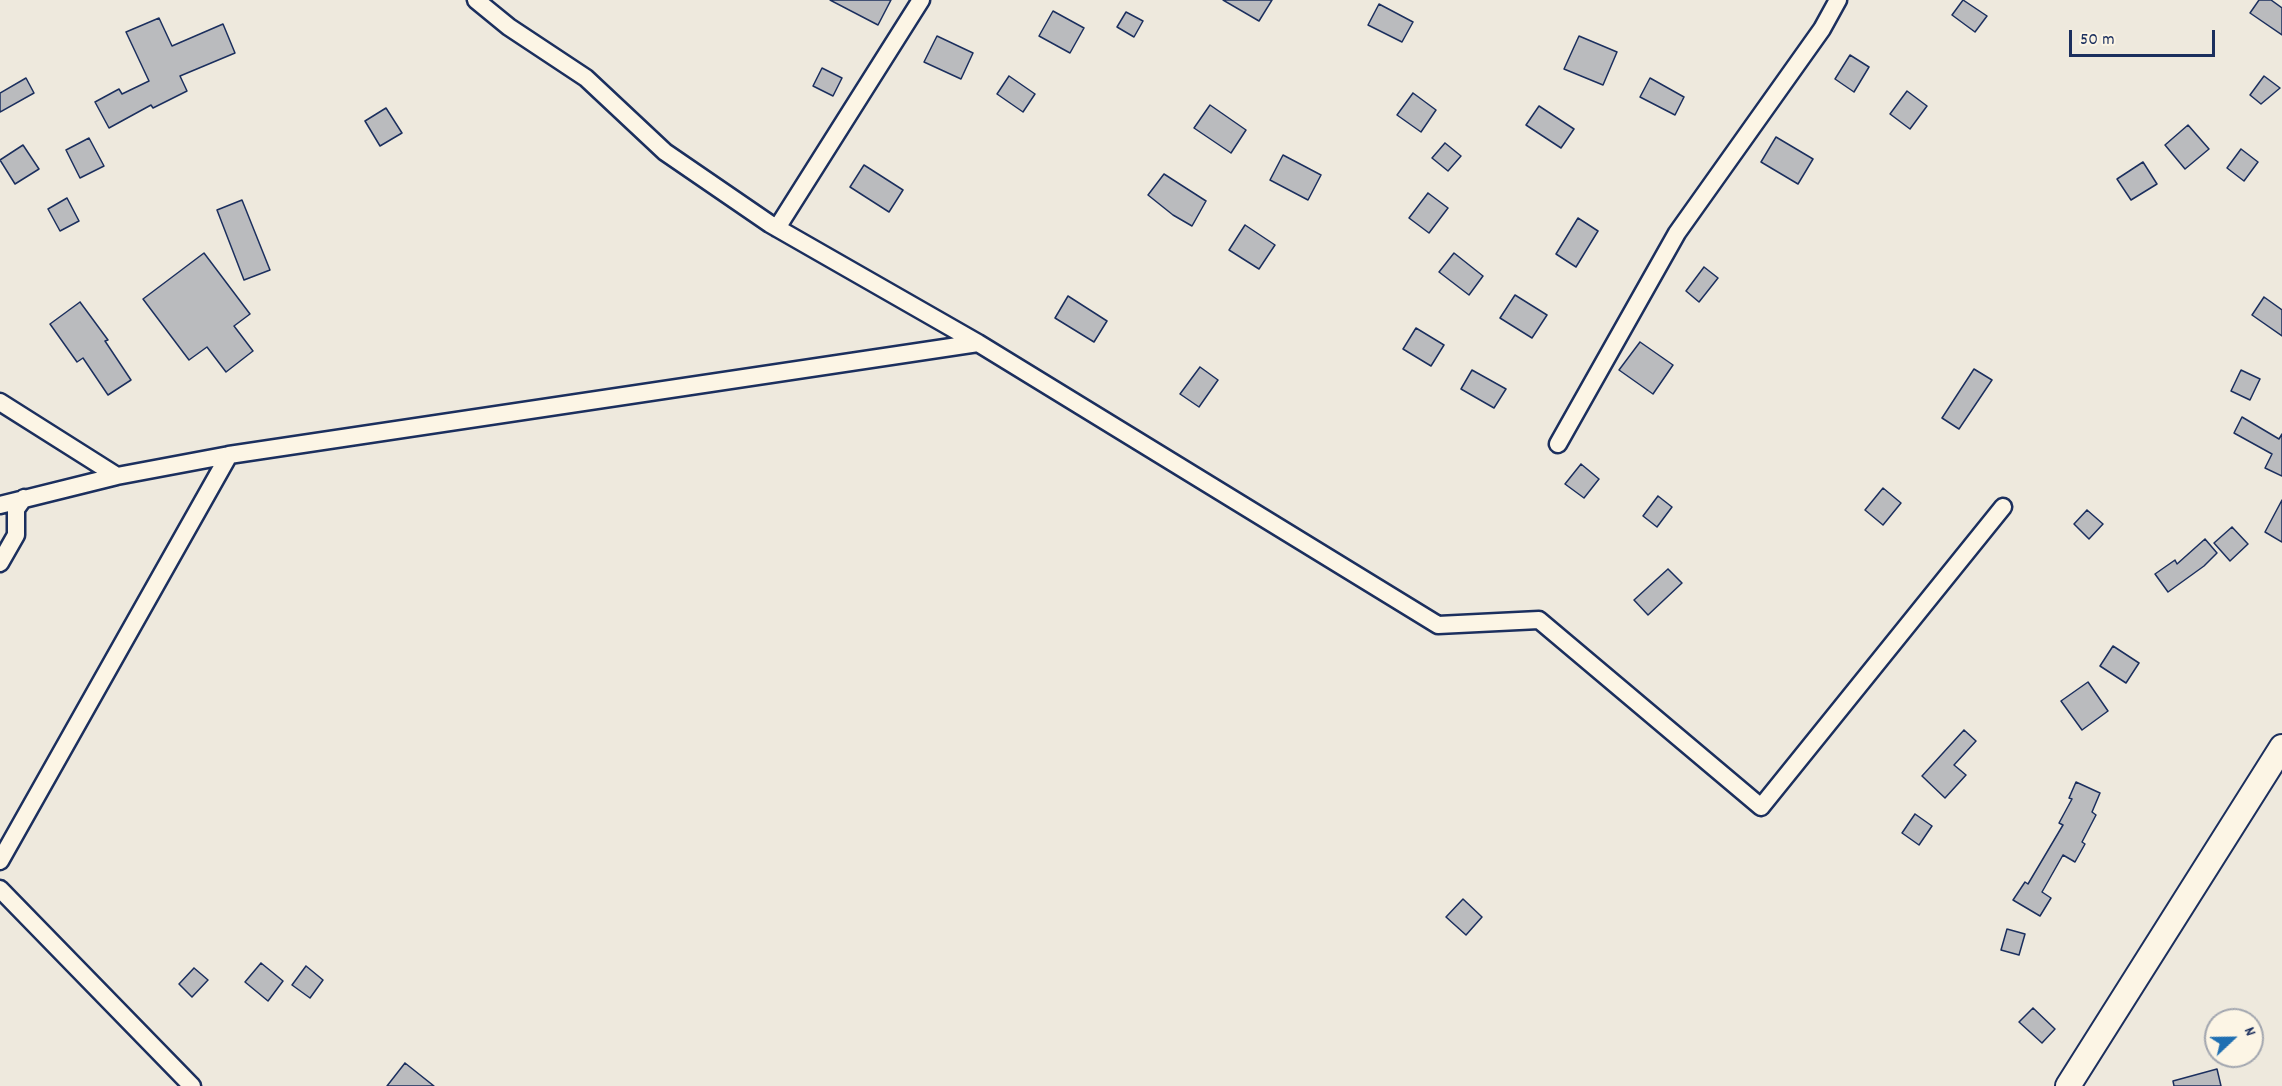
<!DOCTYPE html>
<html>
<head>
<meta charset="utf-8">
<style>
	body { margin:0 }
	#map { position:relative; width:2282px; height:1086px; overflow:hidden; background:#eee9dd; font-family:Dekko,sans-serif }
	canvas { display:block }
	.north { position:absolute; left:2204px; top:1008px; width:60px; height:60px; box-sizing:border-box; background:#fcf5e5; border:2px solid #a2a6af; border-radius:50%; rotate:68deg; font-size:16px; font-weight:700; line-height:24px; text-align:center; color:#1b2f5e }
	.north::after { content:''; display:block; margin:auto; width:21px; height:27px; background:#1f6fb2; clip-path:polygon(50% 0,100% 100%,50% 72%,0 100%) }
	.scale { position:absolute; left:2069px; top:30px; width:146px; height:27px; box-sizing:border-box; border:3px solid #1b2f5e; border-top:0; padding-left:8px; font-size:18px; line-height:21px; white-space:nowrap; color:#1b2f5e; -webkit-text-stroke:4px #fcf5e5; paint-order:stroke }
</style>
</head>
<body>
<div id="map">
<canvas width="2282" height="1086"></canvas>
<div class="north">N</div>
<div class="scale">50 m</div>
</div>
<script>
const c = document.querySelector('canvas').getContext('2d');
c.lineJoin = 'round';
function paint(path, color) { c.fillStyle = color; c.fill(path, 'evenodd'); }
const toPath = rows => new Path2D(rows.map(r => 'M' + r).join(''));
function stroke(path, color, width, dash) { c.strokeStyle = color; c.lineWidth = width; c.lineCap = dash ? 'butt' : 'round'; c.setLineDash(dash || []); c.stroke(path); }
const building = toPath([
	[830,0,891,0,878,25,830,0],
	[1223,0,1272,0,1259,21,1223,0],
	[1963,0,1987,16,1975,32,1952,15,1963,0],
	[2259,0,2271,0,2282,8,2282,35,2250,13,2259,0],
	[1379,4,1413,22,1402,42,1368,25,1379,4],
	[1053,11,1084,28,1070,53,1039,36,1053,11],
	[1126,12,1143,21,1134,37,1117,27,1126,12],
	[159,18,172,46,223,24,235,53,180,76,187,91,153,108,151,105,109,128,95,102,119,89,122,94,149,81,126,32,159,18],
	[937,36,973,53,961,79,924,62,937,36],
	[1579,36,1617,52,1603,85,1564,69,1579,36],
	[1850,55,1869,67,1854,92,1835,79,1850,55],
	[822,68,842,78,833,96,813,86,822,68],
	[1009,76,1035,94,1023,112,997,94,1009,76],
	[2264,76,2280,88,2261,104,2250,95,2264,76],
	[26,78,34,93,0,112,0,93,26,78],
	[1650,78,1684,97,1675,115,1640,97,1650,78],
	[1907,91,1927,106,1910,129,1890,114,1907,91],
	[1413,93,1436,110,1421,132,1397,115,1413,93],
	[1210,105,1246,130,1231,153,1194,128,1210,105],
	[1539,106,1574,129,1561,148,1526,125,1539,106],
	[386,108,402,133,380,146,365,121,386,108],
	[2188,125,2209,149,2185,169,2165,145,2188,125],
	[1776,137,1813,159,1798,184,1761,162,1776,137],
	[89,138,104,166,80,178,66,150,89,138],
	[1445,143,1461,156,1448,171,1432,158,1445,143],
	[23,145,39,169,15,184,0,160,23,145],
	[2241,149,2258,162,2244,181,2227,168,2241,149],
	[1283,155,1321,175,1308,200,1270,180,1283,155],
	[2143,162,2157,184,2131,200,2117,179,2143,162],
	[864,165,903,190,889,212,850,187,864,165],
	[1164,174,1206,201,1192,226,1173,215,1148,195,1164,174],
	[1428,193,1448,208,1429,233,1409,218,1428,193],
	[67,198,79,221,60,231,48,209,67,198],
	[242,200,270,270,244,280,217,210,242,200],
	[1578,218,1598,231,1576,267,1556,254,1578,218],
	[1245,225,1275,245,1259,269,1229,250,1245,225],
	[204,253,250,314,234,326,253,351,226,372,207,347,189,360,143,299,204,253],
	[1454,253,1483,276,1469,295,1439,272,1454,253],
	[1704,267,1718,278,1699,302,1686,291,1704,267],
	[1515,295,1547,315,1532,338,1500,318,1515,295],
	[1068,296,1107,321,1094,342,1055,318,1068,296],
	[2264,297,2282,310,2282,336,2252,315,2264,297],
	[80,302,108,340,105,341,131,380,108,395,83,358,77,362,50,324,80,302],
	[1416,328,1444,345,1431,366,1403,349,1416,328],
	[1640,342,1673,365,1653,394,1619,370,1640,342],
	[1200,367,1218,380,1199,407,1180,394,1200,367],
	[1974,369,1992,380,1959,429,1942,418,1974,369],
	[1472,370,1506,389,1494,408,1461,389,1472,370],
	[2241,370,2260,379,2250,400,2231,391,2241,370],
	[2242,417,2279,439,2282,434,2282,476,2265,468,2272,454,2234,433,2242,417],
	[1581,464,1599,479,1584,498,1565,484,1581,464],
	[1883,488,1901,503,1883,525,1865,510,1883,488],
	[1658,496,1672,507,1657,527,1643,516,1658,496],
	[2282,500,2282,542,2265,532,2282,500],
	[2087,510,2103,524,2089,539,2074,524,2087,510],
	[2232,527,2248,544,2230,561,2214,543,2232,527],
	[2205,539,2217,553,2204,566,2168,592,2155,574,2175,560,2177,564,2205,539],
	[1668,569,1682,583,1648,615,1634,600,1668,569],
	[2113,646,2139,663,2126,683,2100,666,2113,646],
	[2088,682,2108,711,2082,730,2061,701,2088,682],
	[1964,730,1976,741,1954,765,1966,775,1945,798,1922,776,1964,730],
	[2076,782,2100,793,2092,812,2096,815,2082,842,2085,844,2075,862,2063,855,2042,892,2051,898,2040,916,2013,900,2025,882,2028,884,2063,825,2059,823,2072,799,2069,798,2076,782],
	[1915,814,1932,826,1919,845,1902,833,1915,814],
	[1463,899,1482,917,1466,935,1446,917,1463,899],
	[2007,929,2025,934,2019,955,2001,950,2007,929],
	[261,963,283,981,268,1001,245,982,261,963],
	[306,966,323,980,310,998,292,985,306,966],
	[194,968,208,980,192,997,179,984,194,968],
	[2033,1008,2055,1029,2042,1043,2019,1022,2033,1008],
	[405,1063,434,1086,387,1086,405,1063],
	[2217,1069,2221,1086,2174,1086,2173,1081,2217,1069]
]);
paint(building, '#babbbe');
stroke(building, '#1b2f5e', 1.5);
const street = toPath([
	[476,0,509,27,586,78,665,152,770,224,978,343],
	[777,228,921,0],
	[0,402,117,476],
	[1558,444,1677,233,1822,29,1838,0],
	[0,505,117,476,229,455],
	[0,563,16,535,16,509,24,498],
	[0,861,229,455,978,343,1438,625,1539,620,1761,807,2003,507],
	[0,889,192,1086]
]);
const secondary = toPath([
	[2068,1086,2282,747]
]);
stroke(street, '#1b2f5e', 21);
stroke(secondary, '#1b2f5e', 28);
stroke(street, '#fcf5e5', 16);
stroke(secondary, '#fcf5e5', 24);
</script>
</body>
</html>
